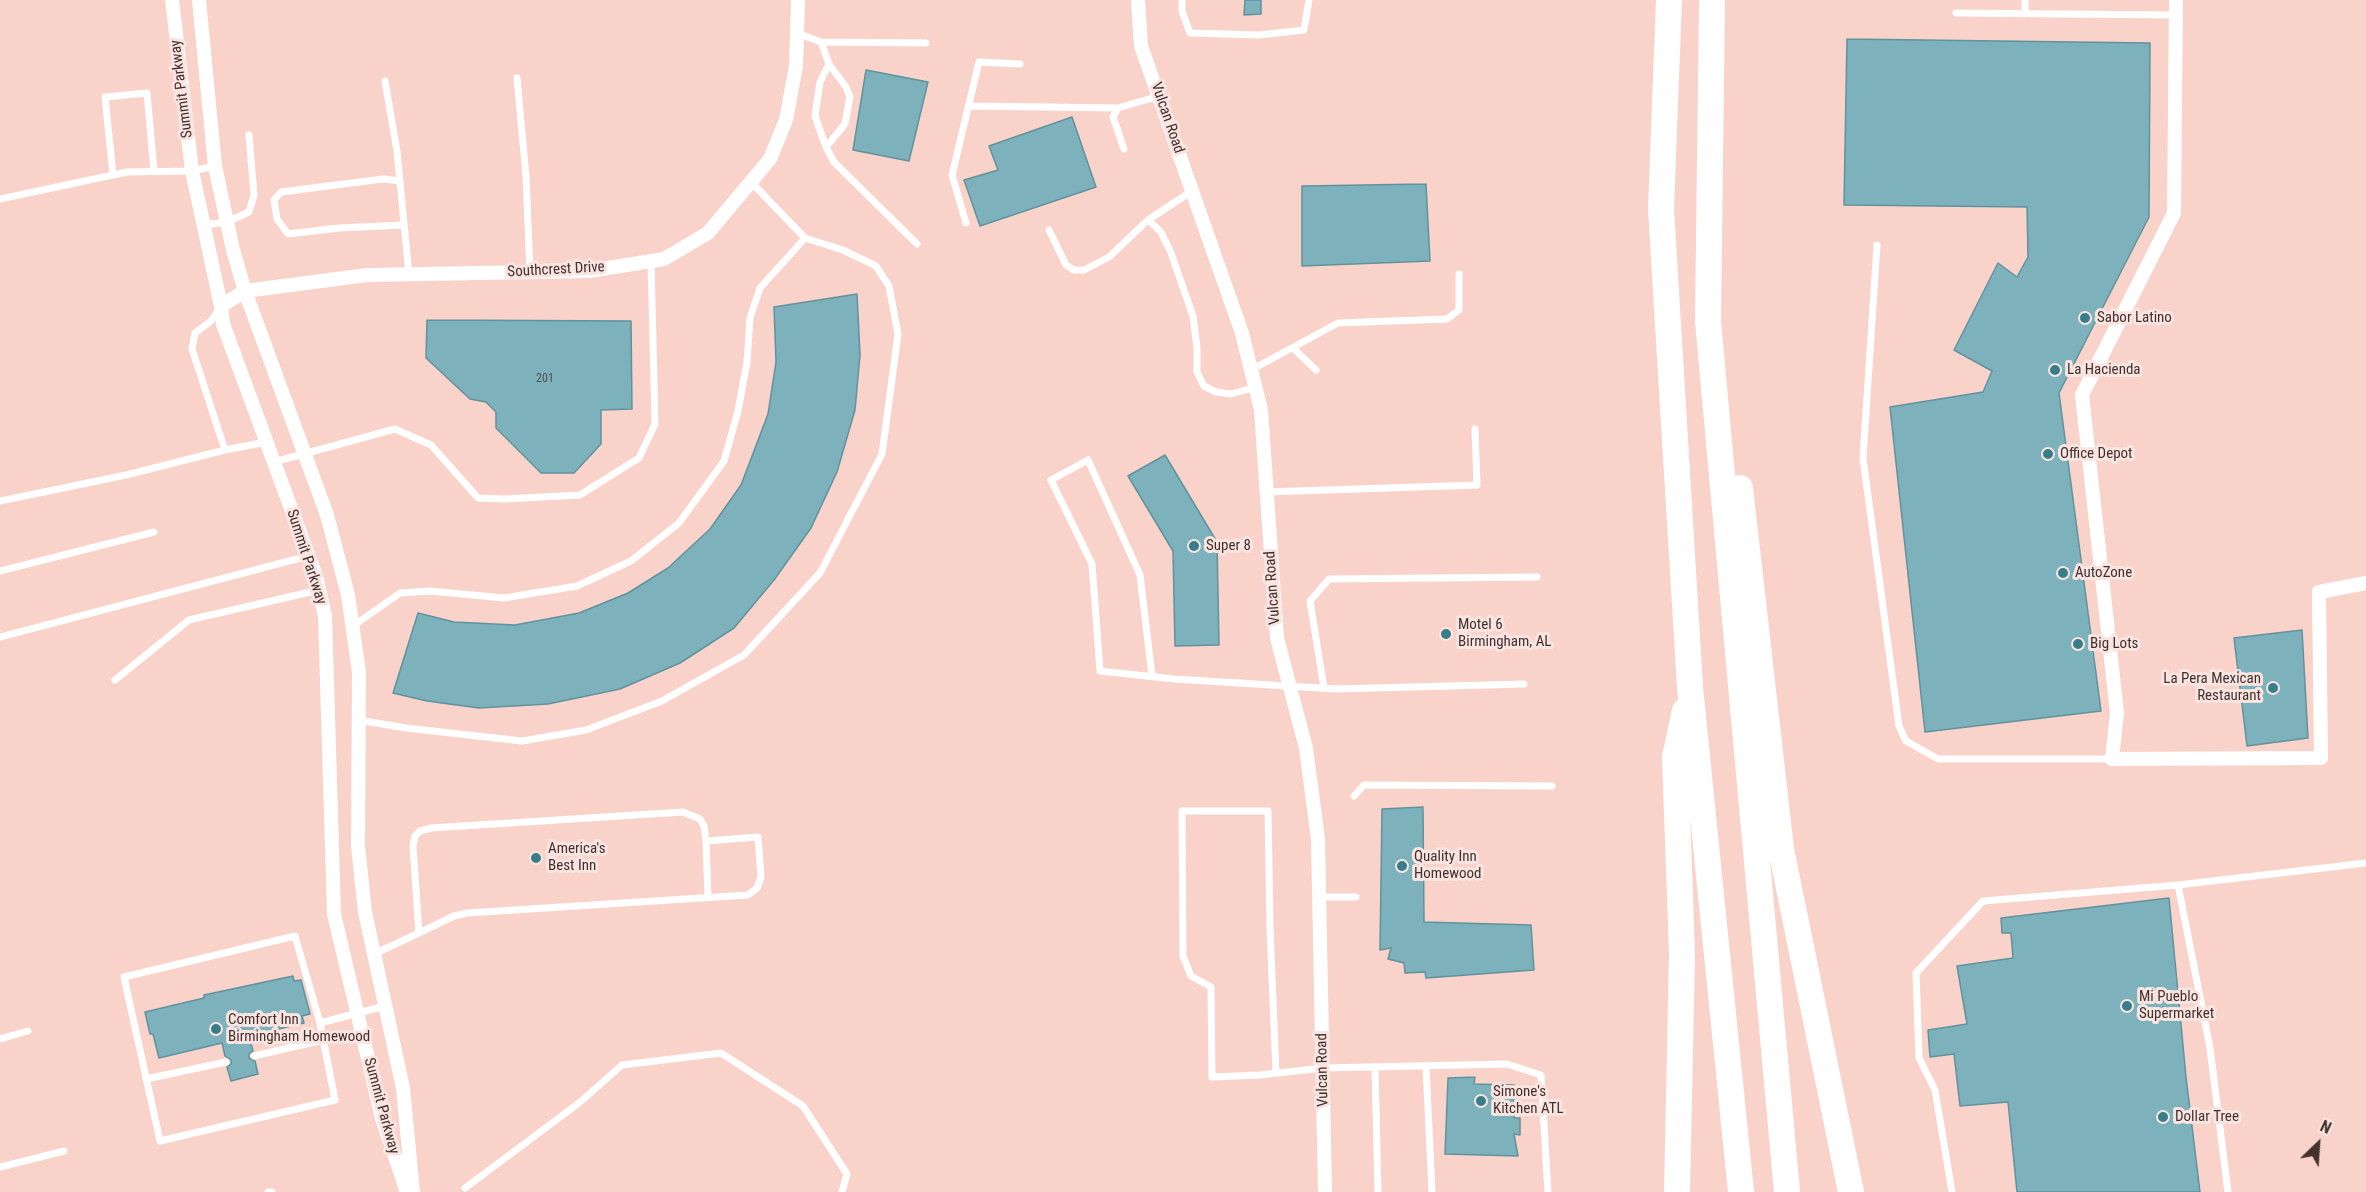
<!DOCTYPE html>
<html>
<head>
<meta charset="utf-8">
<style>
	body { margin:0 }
	#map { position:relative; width:2366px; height:1192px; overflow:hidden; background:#f9d2ca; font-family:"Roboto Condensed",sans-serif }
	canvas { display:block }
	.north { position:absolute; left:2288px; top:1114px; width:60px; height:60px; -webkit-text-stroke:4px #f8e4e0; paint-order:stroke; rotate:25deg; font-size:16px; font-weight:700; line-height:24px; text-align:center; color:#43312d }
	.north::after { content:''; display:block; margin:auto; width:21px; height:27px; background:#43312d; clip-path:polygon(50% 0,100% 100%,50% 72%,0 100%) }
</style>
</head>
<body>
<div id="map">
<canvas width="2366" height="1192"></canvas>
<div class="north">N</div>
</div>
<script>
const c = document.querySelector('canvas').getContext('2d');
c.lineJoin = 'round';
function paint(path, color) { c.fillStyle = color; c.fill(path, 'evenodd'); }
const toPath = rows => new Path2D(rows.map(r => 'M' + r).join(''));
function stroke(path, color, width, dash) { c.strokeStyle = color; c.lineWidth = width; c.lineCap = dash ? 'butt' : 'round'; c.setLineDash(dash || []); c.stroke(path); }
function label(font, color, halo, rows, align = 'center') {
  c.font = font + ' "Roboto Condensed",sans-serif'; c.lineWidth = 6; c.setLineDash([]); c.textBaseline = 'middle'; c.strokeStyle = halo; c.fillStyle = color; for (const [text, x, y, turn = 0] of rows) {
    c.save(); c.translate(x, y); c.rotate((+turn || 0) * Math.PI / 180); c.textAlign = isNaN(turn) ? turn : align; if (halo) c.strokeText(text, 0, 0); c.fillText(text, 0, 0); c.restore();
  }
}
const building = toPath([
	[1245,0,1261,0,1261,14,1244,15,1245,0],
	[1847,39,2150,43,2149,217,2059,393,2101,711,1925,732,1890,407,1983,392,1992,371,1954,350,1998,263,2017,277,2028,257,2027,207,1844,205,1847,39],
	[866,70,928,82,909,161,853,150,866,70],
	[1072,117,1096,187,980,226,964,180,998,170,989,146,1072,117],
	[1426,184,1430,261,1302,266,1302,186,1426,184],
	[857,294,860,355,855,410,837,472,811,528,774,580,734,628,680,663,620,689,548,704,479,708,427,701,393,693,418,613,454,622,515,625,579,613,628,593,668,568,710,529,741,485,768,414,776,362,774,307,857,294],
	[427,320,631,321,632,409,601,410,601,444,574,473,541,473,496,428,496,412,486,402,470,399,426,358,427,320],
	[1165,455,1217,542,1219,645,1175,646,1173,551,1128,476,1165,455],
	[2302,630,2308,738,2247,746,2234,638,2302,630],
	[1423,807,1424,922,1531,925,1534,970,1426,978,1425,972,1405,973,1404,963,1388,959,1391,948,1380,950,1382,809,1423,807],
	[2169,898,2186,1077,2200,1192,2017,1192,2008,1102,1960,1106,1954,1054,1930,1057,1928,1030,1967,1024,1957,966,2013,958,2011,933,2002,933,2001,918,2169,898],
	[293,976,294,981,301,980,310,1014,302,1016,304,1023,249,1036,253,1051,249,1054,249,1058,255,1061,258,1074,231,1081,227,1067,231,1064,231,1060,225,1056,222,1043,159,1058,153,1034,150,1034,145,1012,204,998,204,995,293,976],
	[1475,1077,1474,1084,1514,1085,1514,1118,1520,1118,1520,1135,1514,1134,1518,1156,1445,1154,1448,1078,1475,1077]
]);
paint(building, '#7db1bb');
stroke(building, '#60939d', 1.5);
stroke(toPath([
	[1182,0,1182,11,1190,33,1259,35,1304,30,1309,0],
	[1956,13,2175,15],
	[2025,14,2025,0],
	[797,33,821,42,829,64,820,82,815,116,826,147,834,162,917,244],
	[821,42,926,43],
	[517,78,526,176,530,272],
	[385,81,397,151,409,275],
	[968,106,1118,108],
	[826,147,845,124,850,97,846,87,829,64],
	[1124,149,1113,117,1118,108,1159,96],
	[113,175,105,97,147,93,154,171],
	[400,181,383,179,281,192,274,200,277,219,288,234,339,228,404,225],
	[0,199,127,172,192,171,215,166],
	[1148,220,1161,232,1171,253,1193,316,1197,348,1197,372,1204,386,1216,392,1231,394,1256,387],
	[966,223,952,175,979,62,1020,64],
	[204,225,227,222,249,212,254,195,249,135],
	[1049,230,1066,265,1074,270,1084,270,1109,257,1148,220,1192,191],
	[1877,245,1863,458,1899,726,1906,741,1938,759,2112,759],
	[220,308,211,321,195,333,192,349,225,450,266,442],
	[1293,348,1316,370],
	[1251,370,1338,323,1447,319,1459,310,1459,274],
	[274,462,395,429,431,445,478,498,505,499,580,495,639,458,655,424,651,261],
	[1267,492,1477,485,1475,429],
	[0,501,126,475,225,450],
	[0,571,154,532],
	[353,626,400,593,430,591,504,598,577,586,631,561,679,523,724,461,738,411,747,362,750,318,760,288,805,238],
	[0,637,308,556],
	[1152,676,1140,575,1088,460,1051,480,1092,564,1100,671,1174,679,1336,689,1524,684],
	[115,680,189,620,319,590],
	[1324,688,1310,601,1329,579,1537,577],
	[358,720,406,728,522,741,586,730,662,701,744,655,820,573,882,454,898,334,889,286,876,266,843,250,805,238,751,182],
	[1354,796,1364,785,1552,786],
	[706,841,708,897],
	[1319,897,1356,897],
	[374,954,419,933,454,916,467,913,748,895,757,888,761,877,758,837,706,841,704,826,700,819,683,812,431,828,420,831,415,836,413,846,419,933],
	[320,1023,335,1100,160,1141,124,977,295,936,320,1023,385,1006],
	[0,1039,28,1031],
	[254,1056,323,1040],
	[1426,1066,1432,1192],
	[1375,1067,1378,1192],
	[1276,1073,1270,928,1268,811,1182,811,1183,956,1191,976,1211,987,1212,1077,1260,1075,1323,1068,1507,1064,1541,1075,1548,1192],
	[146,1079,226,1062],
	[0,1167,64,1151],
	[465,1188,579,1103,622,1065,721,1053,803,1106,847,1174,842,1192],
	[268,1192,272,1192],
	[1952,1192,1935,1090,1919,1058,1916,973,1983,901,2178,885],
	[2228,1192,2210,1048,2178,885,2366,863]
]), '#fff', 7);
stroke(toPath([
	[172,0,192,171,221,306,223,324,316,576,325,616,334,914,382,1118,407,1192],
	[199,0,215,166,233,250,245,291,327,515,348,595,359,672,358,846,365,912,403,1088,413,1192],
	[1138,0,1141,46,1242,333,1261,410,1277,638,1306,748,1318,839,1325,1192],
	[2176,0,2174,213,2082,395,2117,713,2112,759,2321,758,2319,592,2366,583],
	[221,306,245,291,367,275,589,271,664,259,708,233,770,159,786,120,796,66,798,0]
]), '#fff', 14);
stroke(toPath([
	[1669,0,1661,209,1690,687,1741,1192],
	[1712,0,1708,321,1787,1192],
	[1740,488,1781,849,1851,1192],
	[1677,1192,1682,954,1675,757,1685,711]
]), '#fff', 26);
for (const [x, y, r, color] of [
	[2085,318,6,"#387e8a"],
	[2055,370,6,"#387e8a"],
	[2048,454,6,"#387e8a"],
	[1194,546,6,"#387e8a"],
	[2063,573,6,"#387e8a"],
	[1446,634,6,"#387e8a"],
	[2078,644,6,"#387e8a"],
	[2273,688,6,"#387e8a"],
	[536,858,6,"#387e8a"],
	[1402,866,6,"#387e8a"],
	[2127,1006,6,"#387e8a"],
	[216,1029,6,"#387e8a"],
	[1481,1101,6,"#387e8a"],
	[2163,1117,6,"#387e8a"]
]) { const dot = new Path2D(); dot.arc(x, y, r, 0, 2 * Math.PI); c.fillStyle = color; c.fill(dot); stroke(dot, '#f8e4e0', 2); }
label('12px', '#525150', null, [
	["201",545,379]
]);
label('15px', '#43312d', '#f8e4e0', [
	["Summit Parkway",182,89,-97],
	["Vulcan Road",1167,118,71],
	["Southcrest Drive",556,270,-3],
	["Summit Parkway",306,557,72],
	["Vulcan Road",1273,588,-94],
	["Vulcan Road",1323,1070,-91],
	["Summit Parkway",381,1106,75]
]);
label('15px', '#43312d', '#f8e4e0', [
	["Sabor Latino",2097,318],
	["La Hacienda",2067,370],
	["Office Depot",2060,454],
	["Super 8",1206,546],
	["AutoZone",2075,573],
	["Motel 6",1458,625],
	["Birmingham, AL",1458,642],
	["Big Lots",2090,644],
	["La Pera Mexican",2261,679,"right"],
	["Restaurant",2261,696,"right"],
	["America's",548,849],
	["Best Inn",548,866],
	["Quality Inn",1414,857],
	["Homewood",1414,874],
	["Mi Pueblo",2139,997],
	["Supermarket",2139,1014],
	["Comfort Inn",228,1020],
	["Birmingham Homewood",228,1037],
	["Simone's",1493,1092],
	["Kitchen ATL",1493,1109],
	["Dollar Tree",2175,1117]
], 'left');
</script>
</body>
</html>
